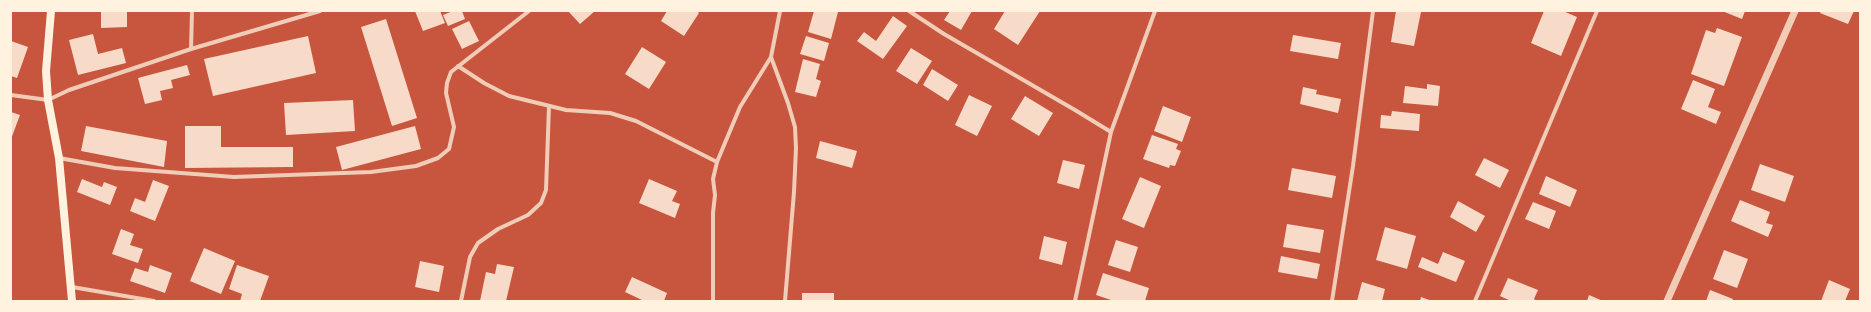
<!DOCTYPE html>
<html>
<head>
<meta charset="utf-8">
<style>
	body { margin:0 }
	#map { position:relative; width:1871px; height:312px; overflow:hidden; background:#c8553d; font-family:"Noto Serif",serif }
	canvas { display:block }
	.frame { position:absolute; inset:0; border:12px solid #fff3e0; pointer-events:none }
</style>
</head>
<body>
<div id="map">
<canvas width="1871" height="312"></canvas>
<div class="frame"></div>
</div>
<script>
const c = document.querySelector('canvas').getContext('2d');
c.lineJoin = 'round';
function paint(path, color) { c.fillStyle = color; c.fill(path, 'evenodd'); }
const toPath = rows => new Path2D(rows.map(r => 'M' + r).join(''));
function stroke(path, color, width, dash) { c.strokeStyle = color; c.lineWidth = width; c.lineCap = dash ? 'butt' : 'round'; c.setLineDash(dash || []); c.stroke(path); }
paint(toPath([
	[101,11,127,11,127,27,101,28],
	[415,11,440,11,445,23,423,31],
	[453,11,462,11,465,19,448,26,443,15],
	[568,11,595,11,580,24],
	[667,11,697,11,699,13,684,36,661,21],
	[814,11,838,12,831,39,808,32],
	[950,11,972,11,961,30,944,20],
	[1005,11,1040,11,1018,45,994,29],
	[1396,11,1421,12,1414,46,1391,42],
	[1544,11,1563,11,1577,17,1561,56,1531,43],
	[1722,11,1745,11,1742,19],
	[1821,11,1854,11,1848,24,1820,13],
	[893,16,907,26,883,59,857,41,864,32,876,41],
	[386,19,417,118,392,126,361,27],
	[469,21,479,41,462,49,452,29],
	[1717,28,1742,37,1724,86,1691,74,1706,30,1715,33],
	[93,34,98,54,122,48,126,63,78,75,69,40],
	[1293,35,1341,43,1338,59,1290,51],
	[308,36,316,73,213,96,204,59],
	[806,36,829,43,824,61,800,54],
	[11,41,28,47,17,78,11,76],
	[642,47,666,62,649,89,625,74],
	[911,48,932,61,917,84,896,71],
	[803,59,820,64,816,79,821,81,816,97,795,92],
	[187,65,190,75,171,80,173,88,160,91,162,100,145,104,138,78],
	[932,69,958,85,948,101,923,85],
	[1693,80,1715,89,1708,107,1721,112,1716,124,1681,109],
	[1427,84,1440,86,1438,106,1403,103,1405,86,1427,89],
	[1303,87,1317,90,1316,94,1341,99,1338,113,1300,104],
	[969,95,992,106,977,136,955,125],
	[1025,96,1053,113,1039,136,1011,119],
	[353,100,355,131,286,135,284,103],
	[1163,106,1191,117,1182,142,1154,131],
	[1392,111,1420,114,1419,131,1380,128,1381,115,1391,116],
	[11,112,20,115,11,139],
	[86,126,167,141,164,167,81,151],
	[185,126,221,126,221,147,293,147,293,167,185,168],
	[415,126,421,149,342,170,336,147],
	[1152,135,1178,144,1176,149,1181,151,1175,166,1170,165,1169,168,1143,159],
	[820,141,857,151,852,168,816,158],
	[1484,158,1509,170,1500,188,1475,175],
	[1063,160,1085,165,1079,189,1057,183],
	[1760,164,1794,176,1785,202,1751,190],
	[1292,168,1336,176,1332,198,1288,190],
	[1546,176,1577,190,1570,207,1539,194],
	[1140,177,1161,186,1144,228,1122,219],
	[82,179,102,187,104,182,117,187,110,205,77,192],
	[649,179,677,191,672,201,680,204,675,218,639,203],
	[153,180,169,186,155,221,130,211,135,198,145,202],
	[1740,200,1770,212,1766,223,1773,225,1768,237,1731,221],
	[1458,201,1485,216,1476,232,1450,217],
	[1533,202,1556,211,1549,229,1525,219],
	[1287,224,1324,230,1320,253,1283,247],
	[1385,227,1416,236,1407,269,1376,260],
	[121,229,134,234,130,245,143,249,138,263,112,254],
	[1044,236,1067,242,1062,265,1039,259],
	[1116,240,1138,247,1130,272,1108,265],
	[204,248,235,261,221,294,190,281],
	[1724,250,1748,259,1737,288,1713,279],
	[1443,252,1465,261,1456,282,1418,267,1422,257,1438,264],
	[1281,256,1320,264,1317,279,1278,272],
	[420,261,444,266,439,292,415,287],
	[497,264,514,267,506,301,480,301,486,272,495,274],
	[150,265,172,273,165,293,130,281,135,268,148,272],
	[237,265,269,276,260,301,240,301,242,294,229,289],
	[1103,273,1149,288,1145,301,1114,301,1096,295],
	[632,277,667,293,664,301,644,301,625,292],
	[1508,278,1538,290,1534,299,1537,301,1511,301,1500,296],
	[1829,280,1850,289,1845,301,1821,301],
	[1362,282,1385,289,1382,301,1357,301],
	[1710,290,1733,299,1732,301,1706,301],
	[802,293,834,293,834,301,802,301],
	[1589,295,1603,301,1587,301],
	[1421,297,1432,301,1420,301]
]), '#f7dbc8');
stroke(toPath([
	[780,11,771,57,788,103,795,127,796,148,794,192,785,301],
	[909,11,944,34,1075,110,1111,132],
	[191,49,192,11],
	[458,66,484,83,509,96,566,110,610,113,636,121,717,162],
	[11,95,48,100,69,90,191,49,320,11],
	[59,158,115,168,234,177,371,172,416,166,438,158,449,149,454,127,446,93,447,83,451,72,529,11],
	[72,287,154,301],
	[461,301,470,257,478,243,498,229,528,215,541,203,546,190,549,106],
	[713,301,713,213,715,195,713,179,717,162,740,107,771,57],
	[1075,301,1111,132,1155,11],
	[1332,301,1353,166,1373,11],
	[1475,301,1597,11]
]), '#f1ccb7', 4);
stroke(toPath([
	[1667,301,1795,11]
]), '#f1ccb7', 7);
stroke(toPath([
	[51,11,46,71,48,100,59,158,72,301]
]), '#fff3e0', 8);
</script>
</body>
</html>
